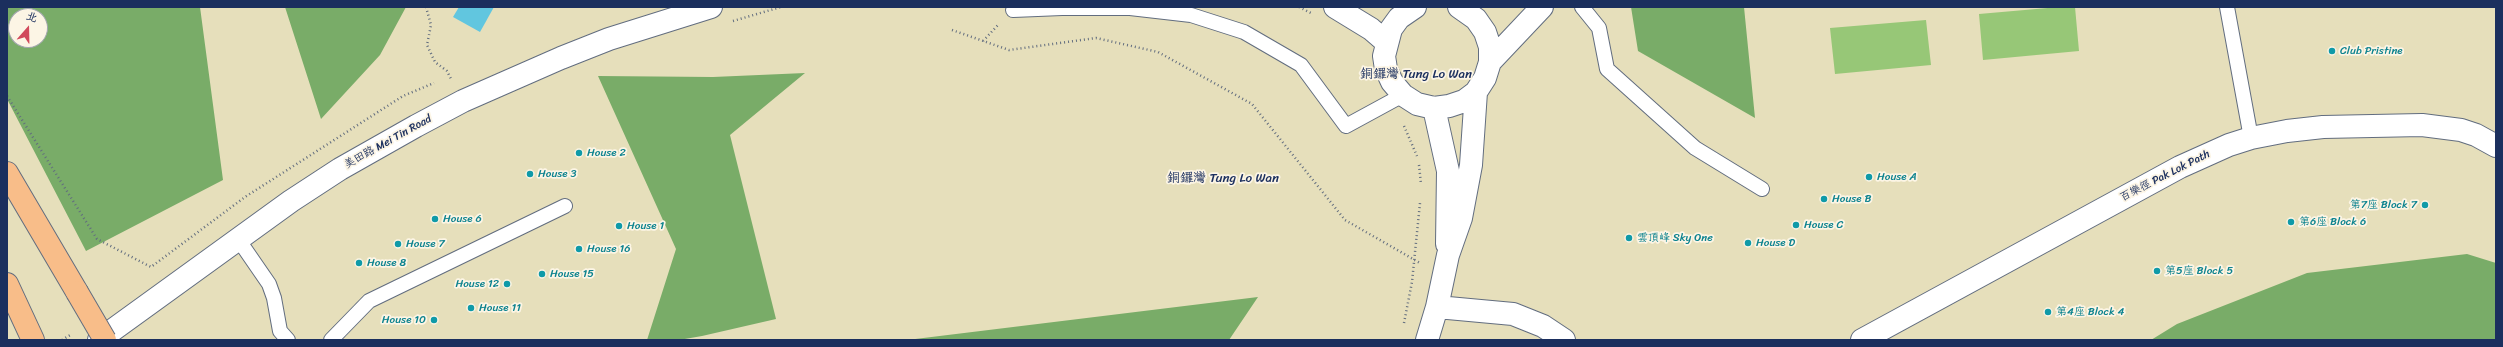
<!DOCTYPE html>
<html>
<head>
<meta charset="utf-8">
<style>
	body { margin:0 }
	#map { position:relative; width:2503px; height:347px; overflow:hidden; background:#e6dfbb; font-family:Sriracha,"LXGW WenKai TC",sans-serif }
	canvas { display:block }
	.frame { position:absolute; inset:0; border:8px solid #1b2f5e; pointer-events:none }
	.north { position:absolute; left:8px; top:8px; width:40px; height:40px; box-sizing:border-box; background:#fcf5e5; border:1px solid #a2a6af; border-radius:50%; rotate:20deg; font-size:11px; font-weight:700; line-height:16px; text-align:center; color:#1b2f5e }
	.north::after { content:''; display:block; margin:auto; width:14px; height:18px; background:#d1495b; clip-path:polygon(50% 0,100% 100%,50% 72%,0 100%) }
</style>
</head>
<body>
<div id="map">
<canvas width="2503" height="347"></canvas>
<div class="frame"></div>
<div class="north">北</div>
</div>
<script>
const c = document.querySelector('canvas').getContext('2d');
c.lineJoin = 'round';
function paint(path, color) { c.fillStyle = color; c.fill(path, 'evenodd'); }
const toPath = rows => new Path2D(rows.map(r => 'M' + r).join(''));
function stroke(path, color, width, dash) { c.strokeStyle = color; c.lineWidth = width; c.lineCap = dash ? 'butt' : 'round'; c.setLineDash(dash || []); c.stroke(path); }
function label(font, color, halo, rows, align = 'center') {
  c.font = font + ' Sriracha,"LXGW WenKai TC",sans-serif'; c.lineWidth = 3.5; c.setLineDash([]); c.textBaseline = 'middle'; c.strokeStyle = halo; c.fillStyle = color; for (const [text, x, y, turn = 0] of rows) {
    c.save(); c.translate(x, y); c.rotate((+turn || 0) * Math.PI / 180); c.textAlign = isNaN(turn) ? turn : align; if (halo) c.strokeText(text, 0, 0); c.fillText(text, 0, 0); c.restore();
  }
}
paint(toPath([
	[2059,7,2075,7,2079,51,1983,60,1979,14],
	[1926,20,1931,65,1835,74,1830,28]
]), '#97c777');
paint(toPath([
	[7,7,200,7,223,180,86,251,7,99],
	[16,16,40,16,40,40,16,40],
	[285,7,406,7,380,55,321,119],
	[1631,7,1744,7,1755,118,1638,51],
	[805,73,730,135,776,319,702,336,679,340,647,340,676,249,598,76,713,77],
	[2467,254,2496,263,2496,340,2151,340,2177,324,2307,273],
	[1258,297,1229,340,907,340]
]), '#79ac68');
paint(toPath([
	[459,7,494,7,480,32,453,17]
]), '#61c6df');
const lane = toPath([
	[1582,7,1599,28,1607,69,1695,148,1762,189],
	[2227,7,2251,138],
	[1013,10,1062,8,1130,8,1191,15,1244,32,1301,65,1346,126,1403,95],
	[238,239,269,284,274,298,280,331,288,340],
	[331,340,369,301,565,206]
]);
const street = toPath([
	[1335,7,1371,29,1386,42],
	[1415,7,1399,18,1391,29,1384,56,1386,69,1392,82,1403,95,1417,104,1434,108,1449,106,1464,101,1476,92,1485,78,1490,62,1490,47,1485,32,1476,19,1459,7],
	[1490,62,1542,7],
	[1434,108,1448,171,1447,244],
	[1437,307,1513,314,1543,326,1564,340],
	[99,340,291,201,340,169,416,126,463,101,561,58,609,39,711,7],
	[1427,340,1437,307,1448,255,1461,218,1471,165,1476,92],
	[1862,340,2180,167,2229,145,2251,138,2287,131,2323,127,2422,125,2461,130,2476,135,2496,146]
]);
const highway = toPath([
	[7,173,77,292],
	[7,284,33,340]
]);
stroke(lane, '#626d7f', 16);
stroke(street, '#626d7f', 24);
stroke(highway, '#626d7f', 24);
stroke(toPath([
	[426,7,431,25,427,45,435,62,447,71,451,79],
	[1299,7,1311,13],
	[733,21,781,7],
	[952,30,1009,50,1096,38,1158,52,1252,104,1345,220,1420,263],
	[983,41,998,25],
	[7,96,97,239,151,267,245,197,403,96,434,83],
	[1404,126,1417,156],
	[1419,165,1421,184],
	[1404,323,1412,282,1420,203],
	[62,340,72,334]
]), '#626d7f', 2.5, [1, 3]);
stroke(lane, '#fff', 14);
stroke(street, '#fff', 22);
stroke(highway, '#f8bd89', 22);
const highwayBridge = toPath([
	[77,292,105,340]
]);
stroke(highwayBridge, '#626d7f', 24, []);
stroke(highwayBridge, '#f8bd89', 22);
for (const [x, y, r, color] of [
	[2332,51,4,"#0f9aa8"],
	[579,153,4,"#0f9aa8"],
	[530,174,4,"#0f9aa8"],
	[1869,177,4,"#0f9aa8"],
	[1824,199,4,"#0f9aa8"],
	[2425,205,4,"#0f9aa8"],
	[435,219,4,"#0f9aa8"],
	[2291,222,4,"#0f9aa8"],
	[1796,225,4,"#0f9aa8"],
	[619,226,4,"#0f9aa8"],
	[1629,238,4,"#0f9aa8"],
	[1748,243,4,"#0f9aa8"],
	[398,244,4,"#0f9aa8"],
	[579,249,4,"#0f9aa8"],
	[359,263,4,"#0f9aa8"],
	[2157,271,4,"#0f9aa8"],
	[542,274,4,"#0f9aa8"],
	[507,284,4,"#0f9aa8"],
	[471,308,4,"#0f9aa8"],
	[2048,312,4,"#0f9aa8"],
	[434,320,4,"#0f9aa8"]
]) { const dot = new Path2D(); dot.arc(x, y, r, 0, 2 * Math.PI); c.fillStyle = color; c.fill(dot); stroke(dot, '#fcf5e5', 1.5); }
label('11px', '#0d838f', '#fcf5e5', [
	["Club Pristine",2340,51],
	["House 2",587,153],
	["House 3",538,174],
	["House A",1877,177],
	["House B",1832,199],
	["第7座 Block 7",2417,205,"right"],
	["House 6",443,219],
	["第6座 Block 6",2299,222],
	["House C",1804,225],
	["House 1",627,226],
	["雲頂峰 Sky One",1637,238],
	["House D",1756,243],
	["House 7",406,244],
	["House 16",587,249],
	["House 8",367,263],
	["第5座 Block 5",2165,271],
	["House 15",550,274],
	["House 12",499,284,"right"],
	["House 11",479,308],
	["第4座 Block 4",2056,312],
	["House 10",426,320,"right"]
], 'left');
label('11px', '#1b2f5e', '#fcf5e5', [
	["美田路 Mei Tin Road",388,142,-29],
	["百樂徑 Pak Lok Path",2165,176,-27]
]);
label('13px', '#1b2f5e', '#fcf5e5', [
	["銅鑼灣 Tung Lo Wan",1416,75],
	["銅鑼灣 Tung Lo Wan",1223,179]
]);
</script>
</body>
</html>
